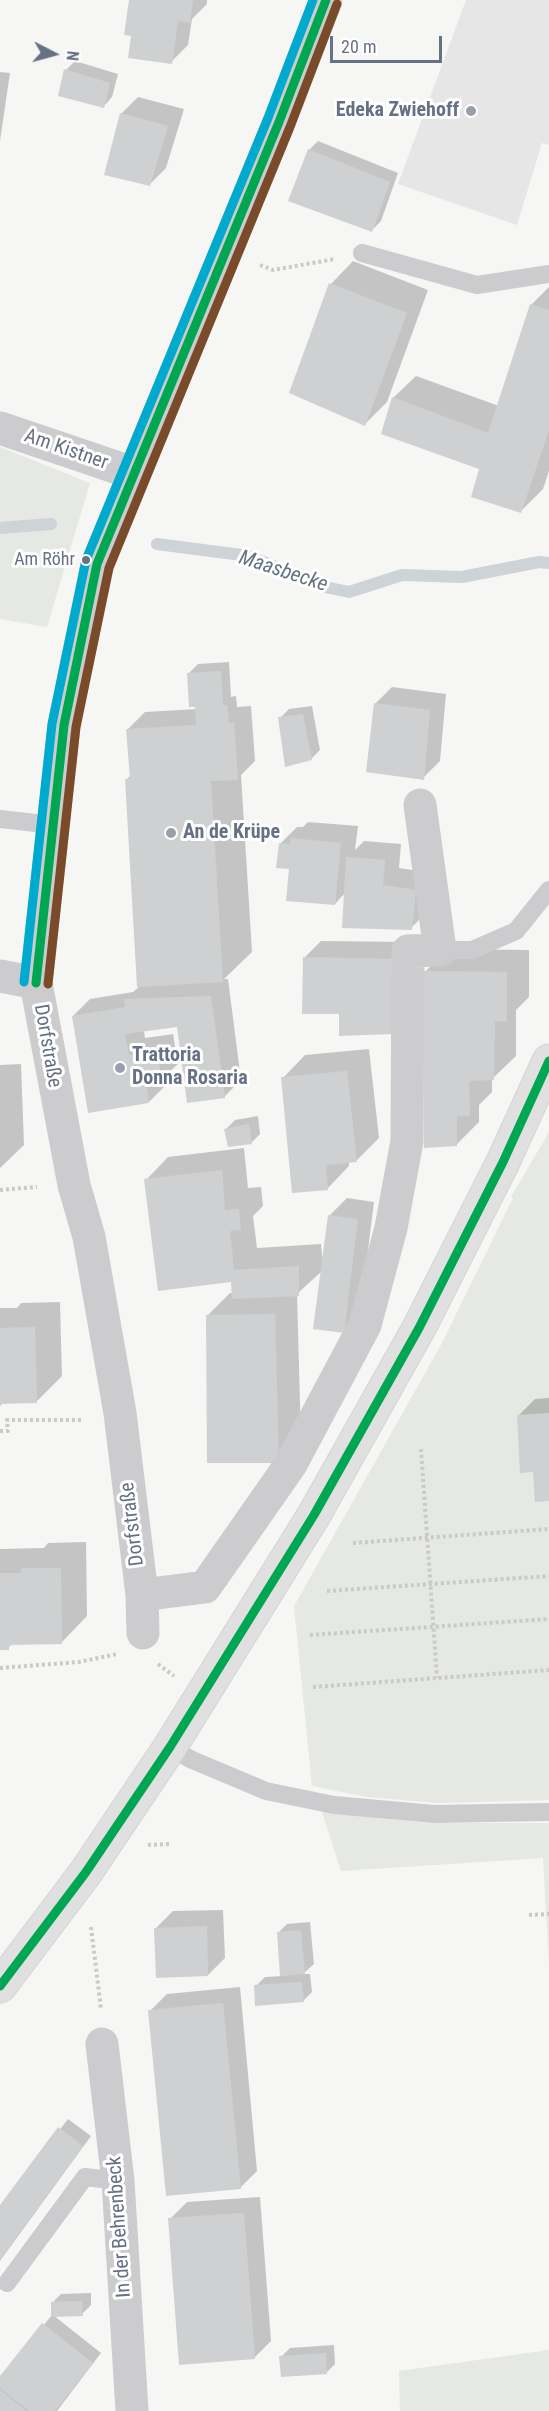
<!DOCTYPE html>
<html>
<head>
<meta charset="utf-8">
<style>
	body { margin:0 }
	#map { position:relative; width:549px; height:2411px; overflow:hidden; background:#f6f6f5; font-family:"Roboto Condensed",sans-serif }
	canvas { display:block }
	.north { position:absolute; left:24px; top:24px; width:60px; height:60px; -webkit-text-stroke:4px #fff; paint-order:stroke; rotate:96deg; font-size:16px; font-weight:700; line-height:24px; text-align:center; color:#677184 }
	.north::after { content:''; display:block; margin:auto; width:21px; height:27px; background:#677184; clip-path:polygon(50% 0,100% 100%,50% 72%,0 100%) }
	.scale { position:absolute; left:330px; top:36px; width:112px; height:27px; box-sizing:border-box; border:3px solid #677184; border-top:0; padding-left:8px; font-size:18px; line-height:21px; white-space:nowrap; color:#677184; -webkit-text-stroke:4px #fff; paint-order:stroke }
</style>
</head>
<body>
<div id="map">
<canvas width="549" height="2411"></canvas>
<div class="north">N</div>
<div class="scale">20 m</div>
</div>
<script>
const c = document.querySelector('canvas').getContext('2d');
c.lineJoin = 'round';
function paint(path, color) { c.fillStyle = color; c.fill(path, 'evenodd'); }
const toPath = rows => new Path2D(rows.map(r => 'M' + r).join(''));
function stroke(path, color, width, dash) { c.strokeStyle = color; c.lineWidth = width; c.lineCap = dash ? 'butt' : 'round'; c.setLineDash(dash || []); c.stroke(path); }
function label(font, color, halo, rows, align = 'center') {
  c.font = font + ' "Roboto Condensed",sans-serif'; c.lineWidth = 6; c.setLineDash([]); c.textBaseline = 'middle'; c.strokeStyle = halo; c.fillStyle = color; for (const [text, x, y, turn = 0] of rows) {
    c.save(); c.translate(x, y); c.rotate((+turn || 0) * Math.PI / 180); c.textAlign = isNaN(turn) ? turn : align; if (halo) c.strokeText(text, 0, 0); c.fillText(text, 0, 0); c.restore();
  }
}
paint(toPath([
	[466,0,549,0,549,145,542,143,517,225,398,184]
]), '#e6e6e7');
paint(toPath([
	[0,447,90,483,47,627,0,619],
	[549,1132,549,1800,438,1803,367,1797,312,1786,294,1606,442,1343,513,1198,511,1197],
	[322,1812,427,1823,549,1823,549,1963,543,1858,341,1871],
	[549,2350,549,2411,400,2411,399,2371]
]), '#e5e8e3');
paint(toPath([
	[130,0,207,0,207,4,192,19,188,45,171,62,133,35],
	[75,61,118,74,112,97,104,106,66,70],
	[0,72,10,73,0,141],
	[138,97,184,109,166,168,149,185,121,114],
	[318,141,398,173,381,221,372,230,309,150],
	[353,261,428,290,387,402,364,425,331,284],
	[549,287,549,471,543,489,521,511,481,468,393,398,416,376,499,406,532,304],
	[229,662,231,697,236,696,237,707,251,706,255,761,241,775,252,952,224,979,228,979,241,1080,224,1097,178,1026,144,1030,145,1038,173,1034,178,1064,164,1077,166,1085,149,1102,73,1016,90,999,133,992,139,987,126,780,131,775,128,729,145,712,197,709,189,673,198,664],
	[392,687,446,694,440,761,423,778,375,704],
	[312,706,320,750,311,759,280,718,289,709],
	[308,822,358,826,355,850,364,841,401,844,399,868,432,873,428,911,411,928,345,893,335,904,290,868,280,844,297,827,303,827],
	[321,941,410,942,341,1012,304,958],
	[447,949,529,950,529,997,516,1010,516,1056,492,1079,492,1092,479,1105,479,1122,456,1145,425,972],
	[369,1049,379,1138,357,1160,349,1161,349,1166,327,1189,283,1078,305,1055],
	[21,1064,24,1145,0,1168,0,1065],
	[258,1116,260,1134,251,1143,226,1129,235,1120],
	[244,1148,248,1188,261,1187,263,1206,253,1216,257,1248,321,1244,323,1265,330,1215,347,1198,374,1202,360,1314,343,1331,322,1271,297,1294,301,1439,278,1462,207,1316,230,1293,233,1293,232,1280,146,1180,168,1157],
	[60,1302,62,1376,36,1402,3,1403,0,1406,0,1308,17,1308,21,1303],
	[549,1398,549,1499,518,1416,535,1399],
	[86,1542,87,1616,62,1642,13,1643,8,1648,0,1648,0,1549,44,1548,48,1543],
	[223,1910,225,1958,208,1975,156,1928,173,1911],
	[310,1922,314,1964,303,1974,310,1974,312,1992,303,2001,256,1986,265,1977,282,1976,278,1933,287,1924],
	[240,1987,257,2171,240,2188,150,2011,167,1994],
	[68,2119,91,2136,0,2261,0,2207],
	[260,2197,271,2341,254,2358,170,2219,187,2202],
	[91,2293,91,2305,82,2314,53,2315,101,2353,57,2411,0,2411,0,2378,52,2315,52,2303,61,2294],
	[334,2345,335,2364,326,2373,281,2357,290,2348]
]), '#0003');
stroke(toPath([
	[0,528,51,524],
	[157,544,249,556,325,587,349,592,402,575,462,577,539,562,549,563]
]), '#cdd3d7', 12);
paint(toPath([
	[129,0,193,0,190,23,178,21,172,64,128,58,131,36,124,35],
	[64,69,110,83,104,108,58,96],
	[120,113,168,126,150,186,104,175],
	[308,149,390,182,372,232,288,201],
	[329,283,407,313,365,426,289,393],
	[530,304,549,310,549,430,521,513,471,497,479,469,381,434,392,397,488,433],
	[221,671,223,705,227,705,229,723,234,722,238,780,211,781,223,982,137,987,125,779,130,779,126,729,196,725,195,707,189,707,187,673],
	[374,703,430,710,424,780,366,772],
	[303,714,312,760,285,767,278,717],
	[290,838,341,843,335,905,286,901,289,869,276,868,279,843,290,844],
	[346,857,385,860,383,885,416,890,412,930,342,928],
	[303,957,394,959,394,1034,339,1036,339,1014,302,1014],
	[423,971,507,972,507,1022,495,1021,494,1080,469,1081,470,1116,457,1116,457,1146,424,1148],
	[211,996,225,1098,187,1103,177,1027,125,1034,129,1055,157,1050,162,1082,146,1084,149,1103,88,1113,72,1016,125,1007,124,999],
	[347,1071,357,1162,326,1165,328,1190,292,1193,281,1077],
	[249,1124,252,1144,228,1147,224,1129],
	[222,1170,225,1210,239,1209,241,1230,230,1231,234,1270,299,1266,299,1296,232,1299,231,1282,158,1291,144,1179],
	[328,1215,358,1219,344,1333,313,1329],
	[275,1314,279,1463,207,1463,206,1315],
	[35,1327,37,1403,0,1404,0,1328],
	[549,1413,549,1501,535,1502,533,1472,520,1473,517,1415],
	[21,1568,61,1568,62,1644,9,1645,9,1650,0,1650,0,1573,21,1573],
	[207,1926,208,1976,156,1978,154,1928],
	[301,1930,305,1974,280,1976,277,1932],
	[302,1982,304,2002,255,2006,254,1985],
	[223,2003,241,2189,166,2196,148,2010],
	[58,2127,83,2146,0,2260,0,2205],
	[244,2213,255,2359,179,2365,168,2218],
	[82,2301,83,2316,51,2317,51,2302],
	[42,2323,93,2363,55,2411,29,2411,0,2388,0,2376],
	[326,2353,327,2374,281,2377,279,2356],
	[0,2390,27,2411,0,2411]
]), '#cfd0d1');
const secondary = toPath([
	[0,1986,86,1872,170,1747,314,1515,419,1328,503,1162,549,1061]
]);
stroke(secondary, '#d3d4d4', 35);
stroke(toPath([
	[260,265,273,270,335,259],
	[0,1190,37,1187],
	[0,1431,8,1431,7,1420,84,1420],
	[421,1449,437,1678],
	[353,1543,549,1529],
	[327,1591,549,1576],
	[310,1635,549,1619],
	[158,1664,174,1676],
	[0,1668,79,1662,117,1654],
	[313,1687,549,1670],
	[148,1845,170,1844],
	[529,1915,549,1914],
	[91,1927,101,2009]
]), '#cacaca', 4, [3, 3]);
stroke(toPath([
	[362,253,477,285,549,274],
	[0,819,53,825],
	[440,950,472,950,516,931,549,890],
	[170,1747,190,1759,266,1791,334,1805,434,1814,549,1812],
	[7,2283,85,2177,118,2181]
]), '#ccccce', 18);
stroke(toPath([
	[0,428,133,473],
	[0,976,36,983],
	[142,1595,205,1587,291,1464,365,1325,391,1228,407,1141,408,951,440,950,420,805],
	[143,1633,142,1595,120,1413,89,1237,74,1185,36,983,64,725,97,564,279,122,326,0],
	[102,2044,118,2181,132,2411]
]), '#ccccce', 33);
stroke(secondary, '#e0e0e1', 33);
stroke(toPath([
	[36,983,64,725,97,564,279,122,326,0],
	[0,1986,86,1872,170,1747,314,1515,419,1328,503,1162,549,1061]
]), '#00a651', 9);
stroke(toPath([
	[48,984,76,727,109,568,290,127,337,4]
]), '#7a4b2a', 9);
stroke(toPath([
	[24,982,52,724,86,560,268,118,313,0]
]), '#00a9ce', 9);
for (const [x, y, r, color] of [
	[471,111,6,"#99a0ac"],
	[86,560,5,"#677184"],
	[171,833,6,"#99a0ac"],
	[120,1068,6,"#99a0ac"]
]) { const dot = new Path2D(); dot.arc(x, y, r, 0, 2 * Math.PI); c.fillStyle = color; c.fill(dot); stroke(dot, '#fff', 2); }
label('18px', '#677184', '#fff', [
	["Am Röhr",75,560]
], 'right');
label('bold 20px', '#677184', '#fff', [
	["Edeka Zwiehoff",459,111,"right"],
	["An de Krüpe",183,833],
	["Trattoria",132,1056],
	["Donna Rosaria",132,1079]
], 'left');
label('20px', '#677184', '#fff', [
	["Am Kistner",66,450,19],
	["Dorfstraße",47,1046,80],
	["Dorfstraße",133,1524,-97],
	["In der Behrenbeck",120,2227,-94]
]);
label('italic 21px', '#637380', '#fff', [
	["Maasbecke",283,572,18]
]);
</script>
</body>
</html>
